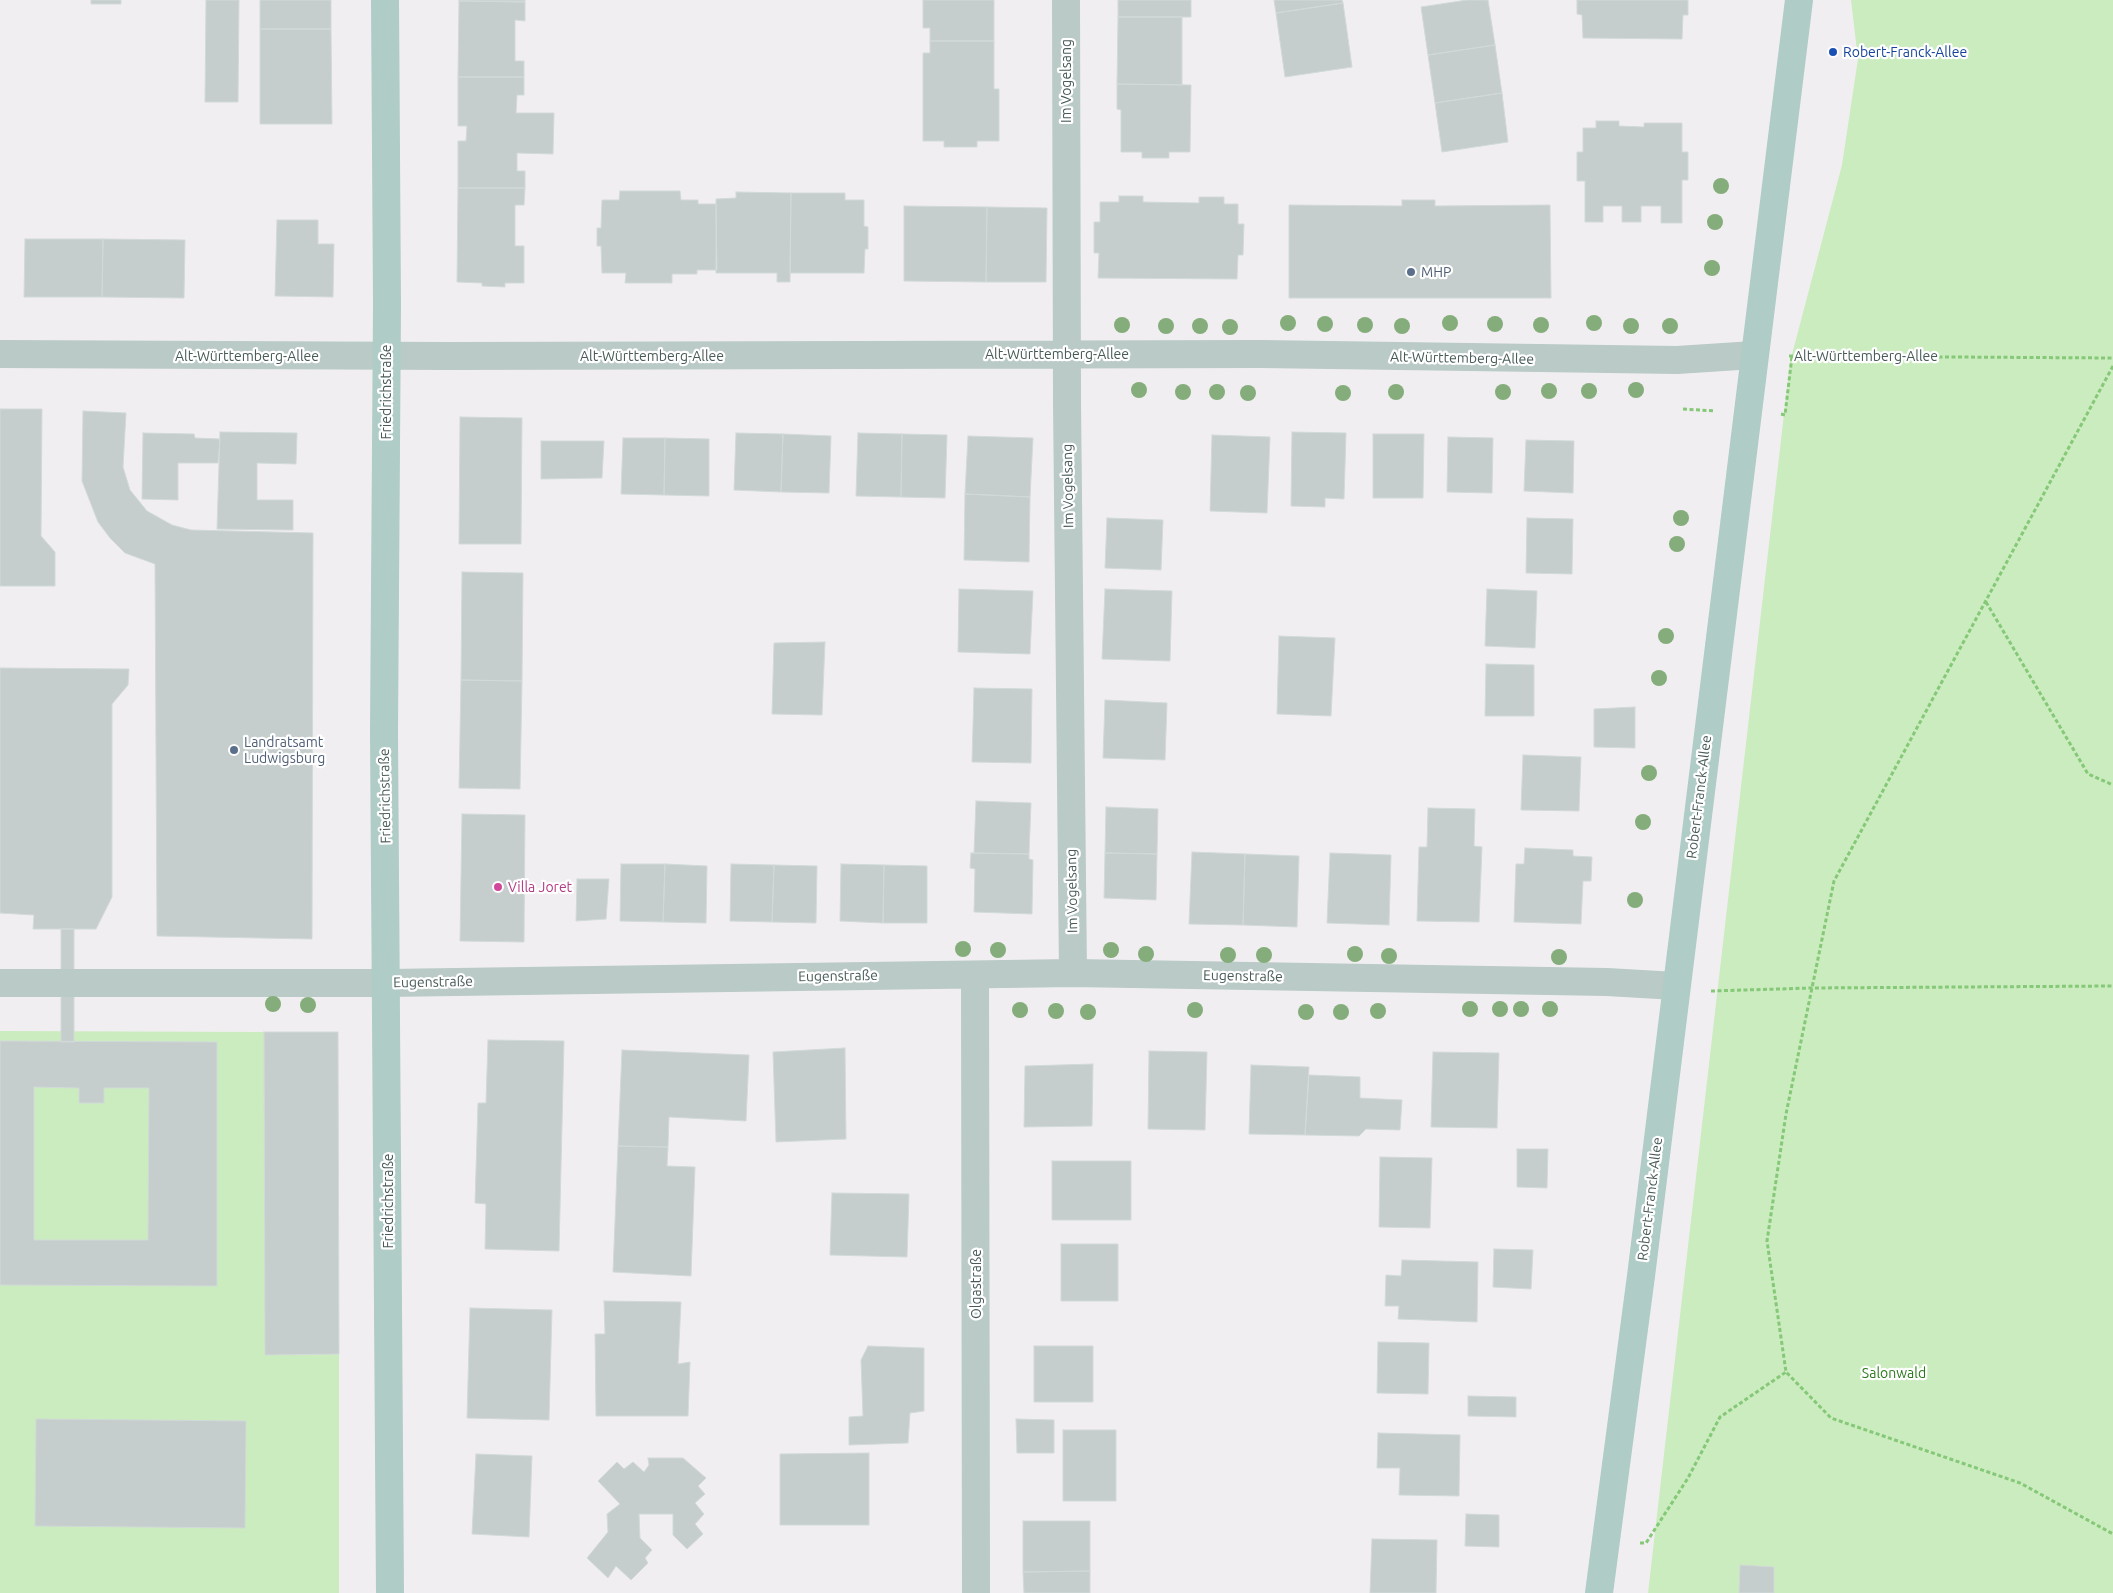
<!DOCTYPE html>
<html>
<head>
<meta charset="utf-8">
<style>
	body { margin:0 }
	canvas { display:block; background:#f0eef0 }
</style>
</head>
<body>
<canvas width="2113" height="1593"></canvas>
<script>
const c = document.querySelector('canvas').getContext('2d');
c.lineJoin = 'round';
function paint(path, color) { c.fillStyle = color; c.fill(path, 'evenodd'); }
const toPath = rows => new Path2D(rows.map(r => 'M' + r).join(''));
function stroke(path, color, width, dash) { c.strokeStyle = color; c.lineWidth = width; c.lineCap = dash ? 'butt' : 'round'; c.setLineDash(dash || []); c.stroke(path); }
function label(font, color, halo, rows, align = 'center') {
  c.font = font + ' Ubuntu,sans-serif'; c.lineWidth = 4.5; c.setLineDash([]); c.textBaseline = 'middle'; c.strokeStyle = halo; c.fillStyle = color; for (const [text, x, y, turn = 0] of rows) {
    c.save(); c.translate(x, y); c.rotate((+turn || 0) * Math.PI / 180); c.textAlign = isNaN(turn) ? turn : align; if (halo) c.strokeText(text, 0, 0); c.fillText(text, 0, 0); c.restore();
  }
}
paint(toPath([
	[1851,0,2113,0,2113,1593,1648,1593,1790,362,1842,165,1858,59],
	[0,1031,264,1032,266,1355,339,1354,339,1593,0,1593]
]), '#cbecbe');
const building = toPath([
	[91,0,121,0,121,4,91,4,91,0],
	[206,0,239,0,238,102,205,102,206,0],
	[260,0,331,0,331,29,260,29,260,0],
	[459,0,525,0,525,2,459,1,459,0],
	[923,0,994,0,994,41,930,41,930,28,923,28,923,0],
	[1118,0,1191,0,1191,17,1118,17,1118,0],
	[1274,0,1342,0,1343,3,1276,13,1274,0],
	[1467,0,1488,0,1495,45,1428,55,1421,7,1467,0],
	[1577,0,1688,0,1688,15,1683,15,1682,39,1583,38,1582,15,1577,14,1577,0],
	[459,1,525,2,525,21,515,20,515,61,524,61,524,77,458,77,459,1],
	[1343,3,1352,67,1285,77,1276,13,1343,3],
	[1118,17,1182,17,1182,85,1117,84,1118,17],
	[260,29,331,29,332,124,260,124,260,29],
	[930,41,994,41,994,89,999,89,999,141,977,141,977,147,944,147,944,141,923,141,923,53,930,53,930,41],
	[1495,45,1502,93,1435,103,1428,55,1495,45],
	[458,77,524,77,524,95,517,95,516,113,554,113,553,154,517,153,517,171,525,171,525,188,458,188,458,141,466,141,467,126,458,126,458,77],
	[1117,84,1191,85,1190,152,1169,152,1169,158,1142,158,1142,152,1121,152,1121,110,1117,109,1117,84],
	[1502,93,1508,142,1442,152,1435,103,1502,93],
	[1596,121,1619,121,1619,126,1644,127,1644,123,1682,123,1682,152,1688,152,1688,180,1682,180,1682,223,1661,223,1661,206,1641,206,1641,222,1622,222,1622,206,1603,206,1603,222,1585,222,1585,181,1577,181,1577,152,1583,152,1583,128,1596,128,1596,121],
	[458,188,525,188,524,205,515,205,515,246,524,246,524,283,505,283,505,287,482,286,482,283,457,282,458,188],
	[620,191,680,191,681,200,698,200,698,204,716,204,717,270,697,270,697,274,672,274,672,283,625,283,626,273,602,273,601,246,597,246,597,228,601,228,602,200,619,200,620,191],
	[736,192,791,193,790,282,777,282,777,273,716,273,716,199,736,198,736,192],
	[791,193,845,193,845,200,864,200,864,226,868,227,868,249,865,249,864,273,790,273,791,193],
	[1119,196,1143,196,1143,202,1199,203,1199,197,1224,197,1224,204,1238,204,1238,224,1244,224,1243,255,1238,255,1237,279,1098,278,1099,253,1094,253,1094,222,1100,222,1100,202,1119,202,1119,196],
	[1402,200,1435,200,1435,206,1550,205,1551,298,1289,298,1289,205,1402,206,1402,200],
	[904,206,987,207,986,282,904,281,904,206],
	[987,207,1047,208,1046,282,986,282,987,207],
	[277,220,318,220,318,244,334,244,333,297,275,296,277,220],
	[25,239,103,239,102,297,24,297,25,239],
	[103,239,185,240,184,298,102,297,103,239],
	[0,409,42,409,41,536,55,552,55,586,0,586,0,409],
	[83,411,126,413,123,467,130,490,147,511,172,525,191,530,313,533,312,939,157,936,155,564,125,553,110,538,98,522,82,481,83,411],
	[460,417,522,418,521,544,459,544,460,417],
	[220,432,297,433,296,464,257,463,257,500,293,500,293,530,217,529,220,432],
	[1292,432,1346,433,1344,499,1325,498,1325,507,1291,506,1292,432],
	[143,433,194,434,195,438,220,439,218,463,178,463,178,500,142,499,143,433],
	[736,433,783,434,781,492,734,490,736,433],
	[858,433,902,434,901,497,856,496,858,433],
	[783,434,831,436,829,493,781,492,783,434],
	[902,434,947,435,945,498,901,497,902,434],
	[1373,434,1424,434,1423,498,1373,498,1373,434],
	[1212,435,1270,437,1267,513,1210,511,1212,435],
	[968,436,1033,438,1030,497,965,494,968,436],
	[1448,437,1493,438,1492,493,1447,492,1448,437],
	[623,438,665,438,664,495,621,494,623,438],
	[665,438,709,439,709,496,664,495,665,438],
	[1526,440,1574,441,1573,493,1524,491,1526,440],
	[541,441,604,441,602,478,541,479,541,441],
	[965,494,1030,497,1029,562,964,560,965,494],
	[1107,518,1163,520,1161,570,1105,568,1107,518],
	[1527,518,1573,519,1572,574,1526,573,1527,518],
	[462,572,523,573,522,681,461,680,462,572],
	[959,589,1033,591,1030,654,958,652,959,589],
	[1105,589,1172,591,1170,661,1102,659,1105,589],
	[1487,589,1537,591,1535,648,1485,646,1487,589],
	[1279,636,1335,638,1331,716,1277,714,1279,636],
	[825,642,822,715,772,714,774,643,825,642],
	[1486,664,1534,665,1534,716,1485,716,1486,664],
	[0,668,129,669,128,685,112,704,112,897,96,929,33,929,34,915,0,913,0,668],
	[461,680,522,681,520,789,459,788,461,680],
	[974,688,1032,689,1031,763,972,762,974,688],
	[1105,700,1167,703,1165,760,1103,758,1105,700],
	[1635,707,1635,748,1594,747,1594,709,1635,707],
	[1523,755,1581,757,1579,811,1521,810,1523,755],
	[976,801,1031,803,1029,854,974,853,976,801],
	[1106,807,1158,809,1157,854,1105,853,1106,807],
	[1428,808,1475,809,1474,846,1482,847,1479,922,1417,921,1419,847,1427,847,1428,808],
	[462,814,525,815,524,942,460,941,462,814],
	[1525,848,1573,850,1573,856,1592,857,1591,881,1583,881,1581,924,1514,922,1516,864,1524,864,1525,848],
	[1192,852,1245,854,1243,925,1189,924,1192,852],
	[971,853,1029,854,1029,859,1033,860,1032,914,974,912,975,869,970,868,971,853],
	[1105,853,1157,854,1156,900,1104,898,1105,853],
	[1330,853,1391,855,1389,925,1327,923,1330,853],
	[1245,854,1299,856,1297,927,1243,925,1245,854],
	[621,864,665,864,663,922,620,921,621,864],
	[665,864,707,866,706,923,663,922,665,864],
	[731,864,774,865,772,922,730,921,731,864],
	[841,864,884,865,883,923,840,921,841,864],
	[774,865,817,866,816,923,772,922,774,865],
	[884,865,927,866,927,923,883,923,884,865],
	[577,879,609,879,606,919,576,921,577,879],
	[61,929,74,929,74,1042,61,1042,61,929],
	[264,1032,338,1032,339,1354,265,1355,264,1032],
	[488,1040,564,1041,559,1251,485,1249,486,1204,475,1203,478,1103,486,1103,488,1040],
	[0,1041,217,1042,217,1286,0,1285,0,1041],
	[34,1087,79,1088,79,1103,104,1103,104,1088,149,1088,148,1240,34,1240,34,1087],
	[845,1048,846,1139,776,1142,773,1052,845,1048],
	[622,1050,749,1055,746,1121,669,1117,668,1147,618,1146,622,1050],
	[1149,1051,1207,1052,1205,1130,1148,1129,1149,1051],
	[1433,1052,1499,1053,1497,1128,1431,1127,1433,1052],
	[1093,1064,1092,1126,1024,1127,1025,1066,1093,1064],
	[1251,1065,1309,1067,1305,1135,1249,1134,1251,1065],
	[1309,1075,1360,1077,1360,1098,1402,1100,1400,1130,1366,1129,1359,1136,1305,1135,1309,1075],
	[618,1146,668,1147,667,1166,695,1167,691,1276,613,1272,618,1146],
	[1517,1149,1548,1149,1547,1188,1517,1187,1517,1149],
	[1380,1157,1432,1158,1430,1228,1379,1227,1380,1157],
	[1052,1161,1131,1161,1131,1220,1052,1220,1052,1161],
	[832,1193,909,1194,907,1257,830,1255,832,1193],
	[1061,1244,1118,1244,1118,1301,1061,1301,1061,1244],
	[1494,1249,1533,1250,1531,1289,1493,1287,1494,1249],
	[1402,1260,1478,1262,1477,1322,1398,1319,1399,1306,1385,1306,1386,1275,1401,1276,1402,1260],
	[604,1301,681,1302,678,1364,690,1362,688,1416,596,1416,595,1334,605,1334,604,1301],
	[470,1308,552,1310,549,1420,467,1418,470,1308],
	[1378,1342,1429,1343,1428,1394,1377,1393,1378,1342],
	[868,1346,924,1348,924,1411,910,1413,908,1443,849,1445,849,1417,863,1416,861,1360,868,1346],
	[1034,1346,1093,1346,1093,1402,1034,1402,1034,1346],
	[1468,1396,1516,1397,1516,1417,1468,1416,1468,1396],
	[36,1419,246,1421,245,1528,35,1526,36,1419],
	[1016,1419,1054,1420,1054,1453,1017,1453,1016,1419],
	[1063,1430,1116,1430,1116,1501,1063,1501,1063,1430],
	[1378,1433,1460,1435,1459,1496,1399,1495,1400,1468,1377,1468,1378,1433],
	[869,1453,869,1525,780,1525,780,1454,869,1453],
	[476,1454,532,1456,529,1537,472,1534,476,1454],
	[648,1458,683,1458,706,1478,698,1486,705,1494,695,1503,704,1514,695,1524,703,1534,687,1549,673,1535,673,1514,639,1514,640,1538,652,1550,645,1558,648,1563,631,1580,616,1566,608,1578,587,1558,608,1532,607,1514,620,1504,598,1481,617,1462,624,1469,633,1462,644,1472,649,1465,648,1458],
	[1466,1514,1499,1515,1499,1547,1465,1546,1466,1514],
	[1023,1521,1090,1521,1090,1571,1023,1572,1023,1521],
	[1372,1539,1437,1540,1436,1593,1370,1593,1372,1539],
	[1740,1565,1774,1567,1774,1593,1739,1593,1740,1565],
	[1090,1571,1090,1593,1024,1593,1023,1572,1090,1571]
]);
paint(building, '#c5cdcd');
stroke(building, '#d2d9d9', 1);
stroke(toPath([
	[1789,356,2113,358],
	[2113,366,1834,881,1786,1114,1767,1241,1786,1372,1831,1418,2020,1483,2113,1534],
	[1683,409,1715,411],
	[1781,414,1785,415,1792,356],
	[1986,602,2088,774,2113,785],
	[1711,991,1812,988,2113,986],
	[1640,1543,1646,1543,1688,1478,1720,1417,1786,1372]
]), '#85c878', 3, [4, 2.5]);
stroke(toPath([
	[1066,0,1067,402,1073,973],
	[0,354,449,356,1261,354,1677,360,1754,355],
	[975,975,976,1593],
	[0,983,387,983,1073,973,1607,982,1676,986]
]), '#bacac7', 28);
stroke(toPath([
	[385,0,387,304,384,732,390,1593],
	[1599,1593,1641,1276,1799,0]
]), '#afccc6', 28);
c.fillStyle = '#84ad7b';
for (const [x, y] of [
	[1721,186],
	[1715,222],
	[1712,268],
	[1288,323],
	[1450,323],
	[1594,323],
	[1325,324],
	[1495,324],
	[1122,325],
	[1365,325],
	[1541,325],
	[1166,326],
	[1200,326],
	[1402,326],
	[1631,326],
	[1670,326],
	[1230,327],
	[1139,390],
	[1636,390],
	[1549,391],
	[1589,391],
	[1183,392],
	[1217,392],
	[1396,392],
	[1503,392],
	[1248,393],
	[1343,393],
	[1681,518],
	[1677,544],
	[1666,636],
	[1659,678],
	[1649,773],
	[1643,822],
	[1635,900],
	[963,949],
	[998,950],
	[1111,950],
	[1146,954],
	[1355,954],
	[1228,955],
	[1264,955],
	[1389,956],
	[1559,957],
	[273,1004],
	[308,1005],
	[1470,1009],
	[1500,1009],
	[1521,1009],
	[1550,1009],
	[1020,1010],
	[1195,1010],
	[1056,1011],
	[1378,1011],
	[1088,1012],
	[1306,1012],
	[1341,1012]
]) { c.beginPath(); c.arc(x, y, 8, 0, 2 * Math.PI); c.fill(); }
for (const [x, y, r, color] of [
	[1833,52,5,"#1a4fb4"],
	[1411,272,5,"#5c6f8a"],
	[234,750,5,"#5c6f8a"],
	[498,887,5,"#d1479c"]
]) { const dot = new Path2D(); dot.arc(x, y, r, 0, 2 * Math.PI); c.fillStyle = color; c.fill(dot); stroke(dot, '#fff', 2); }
label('14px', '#164399', '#fff', [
	["Robert-Franck-Allee",1843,52]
], 'left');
label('14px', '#475a57', '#fff', [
	["Im Vogelsang",1066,81,-90],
	["Alt-Württemberg-Allee",1057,354],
	["Alt-Württemberg-Allee",247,356],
	["Alt-Württemberg-Allee",652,356],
	["Alt-Württemberg-Allee",1866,356],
	["Alt-Württemberg-Allee",1462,358,1],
	["Friedrichstraße",386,392,-90],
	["Im Vogelsang",1068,486,-91],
	["Friedrichstraße",385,796,-91],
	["Robert-Franck-Allee",1699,797,-83],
	["Im Vogelsang",1072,891,-91],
	["Eugenstraße",838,976,-1],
	["Eugenstraße",1243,976,1],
	["Eugenstraße",433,982,-1],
	["Robert-Franck-Allee",1650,1199,-83],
	["Friedrichstraße",388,1201,-90],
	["Olgastraße",976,1284,-90]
]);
label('14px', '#4e5e75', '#fff', [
	["MHP",1421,272],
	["Landratsamt",244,742],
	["Ludwigsburg",244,758]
], 'left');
label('14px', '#b23c85', '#fff', [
	["Villa Joret",508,887]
], 'left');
label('14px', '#2b781c', '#fff', [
	["Salonwald",1894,1373]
]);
</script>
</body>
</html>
